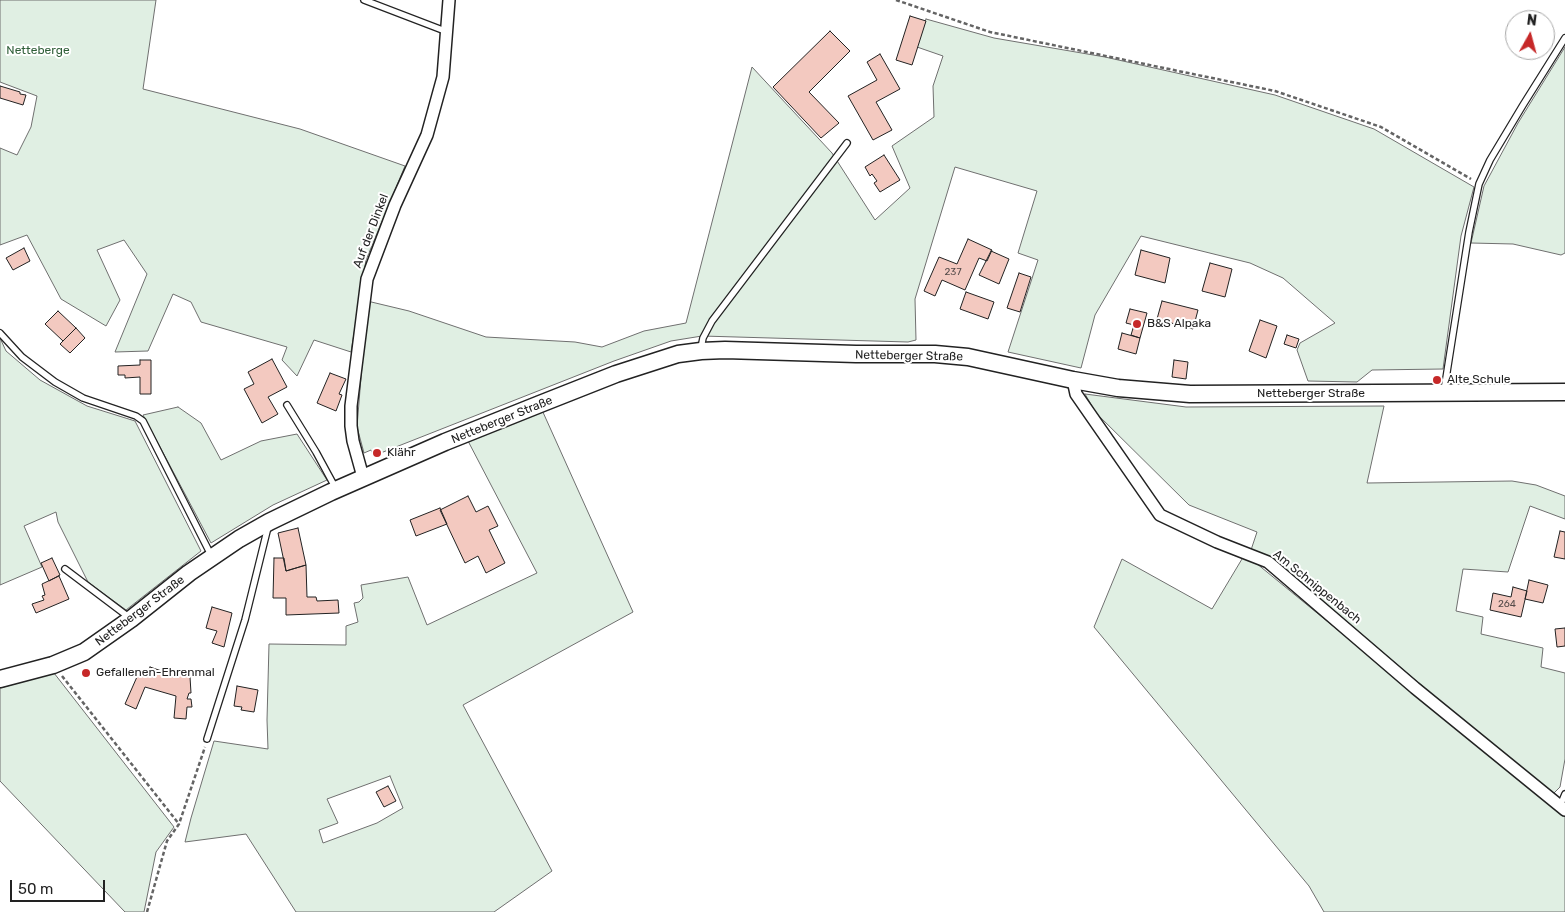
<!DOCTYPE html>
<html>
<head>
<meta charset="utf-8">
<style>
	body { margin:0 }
	#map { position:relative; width:1565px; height:912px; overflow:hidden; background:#fff; font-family:Rubik,sans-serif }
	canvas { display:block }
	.north { position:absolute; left:1505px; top:10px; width:50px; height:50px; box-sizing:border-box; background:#fff; border:1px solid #a7a7a7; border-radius:50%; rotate:7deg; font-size:14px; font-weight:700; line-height:20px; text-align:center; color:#222 }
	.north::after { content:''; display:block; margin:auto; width:18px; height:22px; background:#c62828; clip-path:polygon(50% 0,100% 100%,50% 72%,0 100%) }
	.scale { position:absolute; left:10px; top:880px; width:95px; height:22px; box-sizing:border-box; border:2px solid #222; border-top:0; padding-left:6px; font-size:15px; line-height:18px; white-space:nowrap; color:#222; -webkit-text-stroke:4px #fff; paint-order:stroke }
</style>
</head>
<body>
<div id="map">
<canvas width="1565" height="912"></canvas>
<div class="north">N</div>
<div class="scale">50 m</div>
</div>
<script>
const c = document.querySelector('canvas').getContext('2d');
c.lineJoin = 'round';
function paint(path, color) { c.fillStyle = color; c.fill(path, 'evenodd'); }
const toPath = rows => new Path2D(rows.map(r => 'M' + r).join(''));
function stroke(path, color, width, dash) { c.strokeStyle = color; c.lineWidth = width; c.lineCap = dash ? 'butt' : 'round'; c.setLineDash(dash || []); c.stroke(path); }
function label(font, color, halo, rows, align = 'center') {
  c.font = font + ' Rubik,sans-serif'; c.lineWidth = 4; c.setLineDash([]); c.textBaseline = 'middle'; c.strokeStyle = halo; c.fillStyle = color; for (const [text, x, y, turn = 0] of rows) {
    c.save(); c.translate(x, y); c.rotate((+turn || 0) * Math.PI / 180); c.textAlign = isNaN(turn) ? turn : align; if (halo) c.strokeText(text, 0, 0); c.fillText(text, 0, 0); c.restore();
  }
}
const green = toPath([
	[0,0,156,0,143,89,300,129,405,166,366,260,351,352,314,340,297,376,282,360,287,347,201,322,191,302,173,294,148,351,115,352,147,274,124,240,97,250,120,300,106,326,61,299,27,235,0,245,0,148,17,155,31,127,37,96,0,82,0,0],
	[926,19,994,38,1105,57,1275,95,1374,129,1474,187,1461,236,1443,369,1372,370,1357,382,1308,381,1297,350,1300,343,1335,323,1283,278,1250,263,1141,236,1095,315,1081,368,1008,352,1038,260,1018,253,1037,191,955,167,915,299,916,340,908,342,702,336,671,341,614,361,373,456,371,450,364,453,357,427,362,365,363,300,409,311,486,337,575,342,602,347,644,331,686,323,752,67,832,153,875,220,910,188,892,146,934,117,933,86,943,56,917,47,926,19],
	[1565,47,1565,253,1561,255,1513,244,1471,243,1484,186,1518,123,1565,47],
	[0,338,6,351,40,380,87,406,135,421,201,551,126,610,88,582,58,522,56,512,24,526,42,567,0,585,0,338],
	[1085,394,1186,407,1384,406,1367,483,1512,481,1536,485,1565,496,1565,519,1530,506,1508,572,1463,569,1456,611,1483,617,1481,634,1543,648,1541,667,1565,673,1565,759,1560,787,1553,794,1522,771,1278,563,1251,550,1257,532,1189,505,1096,413,1085,394],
	[178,407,201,423,221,460,261,441,297,434,327,480,273,505,211,543,143,415,178,407],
	[542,410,633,612,463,705,552,871,494,912,296,912,246,834,185,842,191,818,214,741,268,749,267,720,269,644,346,645,346,626,358,622,354,603,359,602,363,598,361,585,408,577,427,625,537,573,468,441,542,410],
	[390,776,403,808,377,823,323,843,319,830,338,823,327,799,390,776],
	[1245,554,1565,816,1565,912,1324,912,1309,886,1094,627,1122,559,1212,609,1245,554],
	[54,673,174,827,156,852,144,912,125,912,0,781,0,688,54,673]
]);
paint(green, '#e0efe3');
stroke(green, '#6f6f6f', 1);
const building = toPath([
	[910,16,926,21,912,65,896,60,910,16],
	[830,31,850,51,809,92,839,123,821,138,773,87,830,31],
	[880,54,900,89,876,102,892,130,873,140,848,96,877,80,867,62,880,54],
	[0,86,20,92,20,94,26,95,23,105,0,98,0,86],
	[884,155,900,180,880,192,874,183,877,181,872,174,870,176,865,167,884,155],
	[968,239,992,250,987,261,979,258,965,290,942,280,935,296,924,291,939,257,957,264,968,239],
	[24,248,30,261,13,270,6,258,24,248],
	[1141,250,1170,258,1165,283,1135,275,1141,250],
	[991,251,1009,259,999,284,979,275,991,251],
	[1210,263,1232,269,1225,297,1202,291,1210,263],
	[1019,273,1031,277,1020,312,1007,308,1019,273],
	[966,292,994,302,988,319,960,309,966,292],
	[1162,301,1198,310,1193,329,1157,319,1162,301],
	[1130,309,1147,313,1140,338,1131,335,1134,325,1126,323,1130,309],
	[58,311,76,328,63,341,45,324,58,311],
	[1260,320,1277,326,1266,358,1249,351,1260,320],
	[76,328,85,338,70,353,60,344,76,328],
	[1122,333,1140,338,1136,354,1118,349,1122,333],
	[1287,335,1299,339,1296,348,1284,344,1287,335],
	[272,359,287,387,268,397,278,414,262,423,244,389,254,384,248,372,272,359],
	[140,360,151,360,151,394,140,394,140,377,125,378,125,375,118,375,118,366,140,365,140,360],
	[1174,360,1188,362,1186,379,1172,377,1174,360],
	[330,373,346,379,339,394,342,395,336,411,317,403,330,373],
	[468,496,476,512,488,506,498,526,489,530,505,563,486,573,478,556,465,563,440,510,468,496],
	[440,508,447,524,416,536,410,520,440,508],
	[298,528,306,565,286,571,278,533,298,528],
	[1560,531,1565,532,1565,559,1554,557,1560,531],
	[52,558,60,575,49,581,41,563,52,558],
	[274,558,284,558,286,571,306,565,307,597,316,597,317,601,338,600,339,613,286,615,286,598,273,598,274,558],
	[59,576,69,599,36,613,32,604,44,600,42,596,45,595,42,584,59,576],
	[1529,580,1548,585,1543,603,1525,599,1529,580],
	[1513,587,1527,591,1521,617,1490,610,1493,593,1511,597,1513,587],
	[212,607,232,613,224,647,212,643,217,631,206,628,212,607],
	[1565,628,1565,646,1557,647,1555,629,1565,628],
	[150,667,176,676,183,675,183,676,190,677,191,693,189,693,187,699,191,699,192,707,187,707,186,719,174,718,176,696,145,687,136,709,125,704,140,670,148,672,150,667],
	[237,686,258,690,254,712,241,710,242,707,234,706,237,686],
	[388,786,396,801,384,807,376,792,388,786]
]);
paint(building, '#f3c9c0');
stroke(building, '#222', 1);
const lane = toPath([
	[364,0,445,31],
	[0,333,22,357,55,382,83,398,136,416,143,421,211,555],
	[701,348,703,338,712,321,847,143],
	[1444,391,1469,232,1479,184,1490,160,1523,105,1565,38],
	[287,405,316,452,335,487],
	[65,569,130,618],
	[207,739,245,620,268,527],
	[1560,806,1565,794]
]);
const street = toPath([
	[1073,380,1076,394,1160,515,1217,542,1268,562,1415,688,1565,810],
	[363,477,353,441,351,426,351,406,367,279,395,205,427,135,443,77,449,0]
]);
const secondary = toPath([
	[0,679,53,665,84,652,131,619,189,573,239,539,269,522,331,492,445,442,540,404,616,374,678,354,701,351,725,350,856,354,935,354,968,357,1073,380,1118,388,1190,394,1565,392]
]);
stroke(lane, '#222', 8);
stroke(street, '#222', 14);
stroke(secondary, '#222', 19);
stroke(toPath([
	[896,0,990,32,1275,91,1381,127,1471,179],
	[62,676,179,824],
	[147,912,167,841,179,824,205,747]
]), '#646464', 2.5, [4, 2.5]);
stroke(lane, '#fff', 5.5);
stroke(street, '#fff', 11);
stroke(secondary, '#fff', 16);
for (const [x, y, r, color] of [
	[1137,324,5,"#c62828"],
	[1437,380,5,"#c62828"],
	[377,453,5,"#c62828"],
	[86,673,5,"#c62828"]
]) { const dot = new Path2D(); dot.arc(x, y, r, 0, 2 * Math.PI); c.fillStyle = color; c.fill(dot); stroke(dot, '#fff', 2); }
label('10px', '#564c4a', null, [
	["237",953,272],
	["264",1507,604]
]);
label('12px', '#2f5e38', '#fff', [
	["Netteberge",38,51]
]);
label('12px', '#222', '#fff', [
	["Auf der Dinkel",371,231,-69],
	["Netteberger Straße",909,356,1],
	["Netteberger Straße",1311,394],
	["Netteberger Straße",502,420,-22],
	["Am Schnippenbach",1317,587,39],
	["Netteberger Straße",140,611,-37]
]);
label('12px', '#222', '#fff', [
	["B&S Alpaka",1147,324],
	["Alte Schule",1447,380],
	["Klähr",387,453],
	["Gefallenen-Ehrenmal",96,673]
], 'left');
</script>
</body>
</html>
